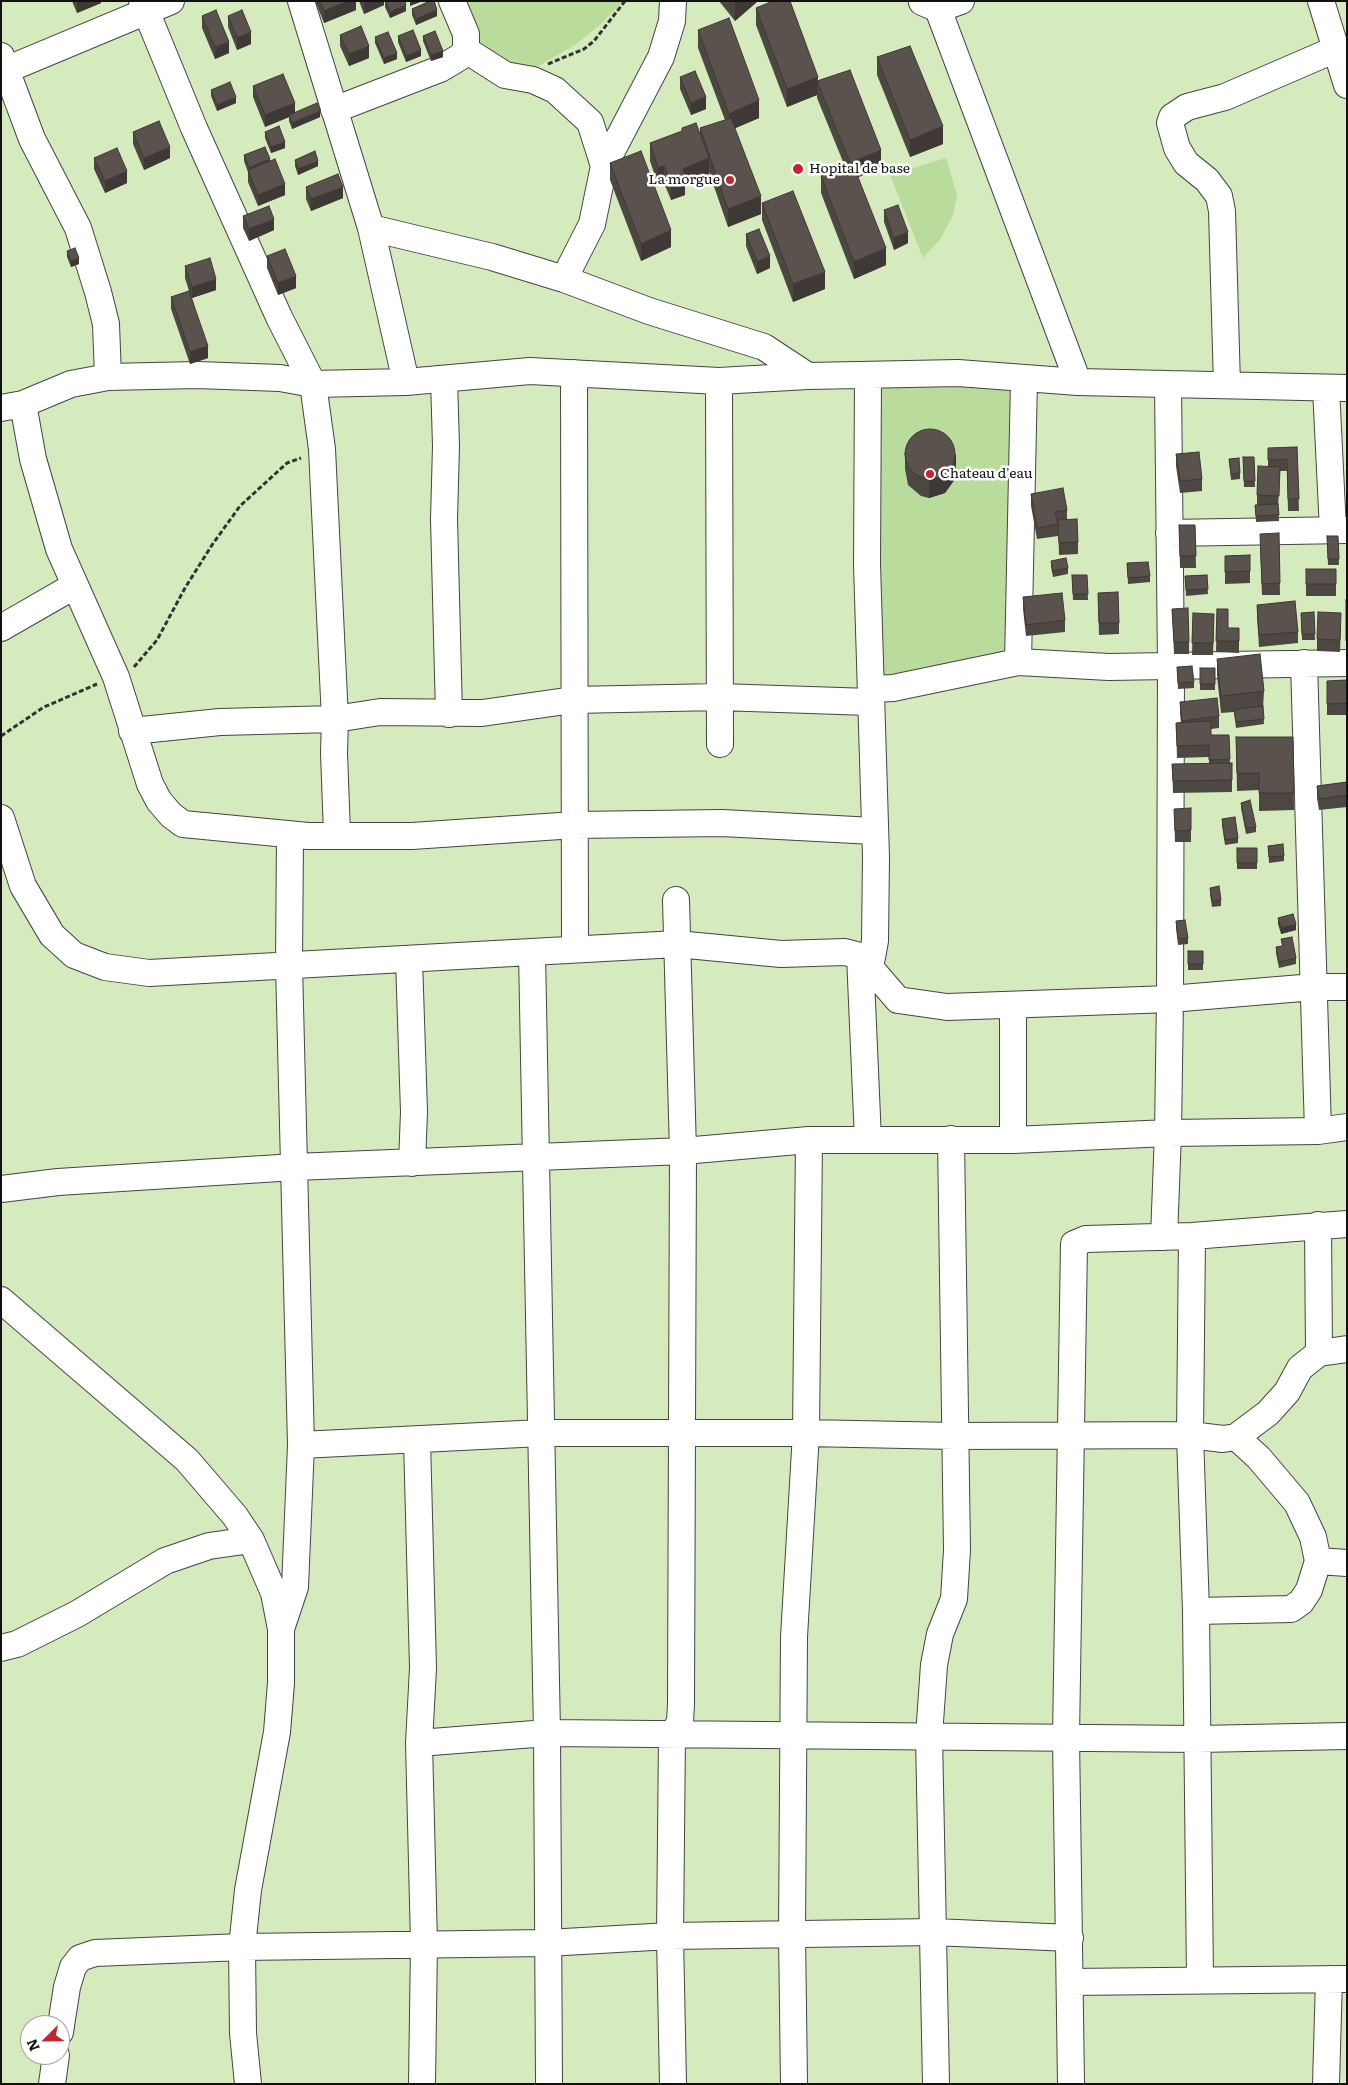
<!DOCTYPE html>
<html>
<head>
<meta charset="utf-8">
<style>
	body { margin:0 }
	#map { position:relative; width:1348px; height:2085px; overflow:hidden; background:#fffdf5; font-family:Literata,serif }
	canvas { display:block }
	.frame { position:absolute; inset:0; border:2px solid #111; pointer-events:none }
	.north { position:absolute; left:20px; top:2015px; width:50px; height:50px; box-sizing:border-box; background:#fff; border:1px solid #a0a0a0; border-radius:50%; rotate:247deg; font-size:14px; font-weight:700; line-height:20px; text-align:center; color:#111 }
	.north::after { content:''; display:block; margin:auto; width:18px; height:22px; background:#c4262e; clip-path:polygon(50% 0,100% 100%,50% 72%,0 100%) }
</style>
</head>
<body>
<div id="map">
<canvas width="1348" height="2085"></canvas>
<div class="frame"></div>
<div class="north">N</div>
</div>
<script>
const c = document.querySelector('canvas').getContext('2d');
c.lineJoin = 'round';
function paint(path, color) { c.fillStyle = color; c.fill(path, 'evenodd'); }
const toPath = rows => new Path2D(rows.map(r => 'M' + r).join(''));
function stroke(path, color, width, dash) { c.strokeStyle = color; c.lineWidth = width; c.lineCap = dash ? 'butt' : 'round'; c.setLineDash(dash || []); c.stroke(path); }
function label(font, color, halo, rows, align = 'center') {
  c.font = font + ' Literata,serif'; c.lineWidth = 5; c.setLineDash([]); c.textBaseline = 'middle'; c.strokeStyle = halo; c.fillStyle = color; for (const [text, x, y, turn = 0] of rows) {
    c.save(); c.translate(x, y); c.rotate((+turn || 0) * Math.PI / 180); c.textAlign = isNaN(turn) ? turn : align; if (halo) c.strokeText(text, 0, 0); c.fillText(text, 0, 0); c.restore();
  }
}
paint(toPath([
	[1,1,1347,1,1347,2084,1,2084],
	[30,2025,60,2025,60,2055,30,2055]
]), '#d5ebbd');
paint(toPath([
	[459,1,623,1,600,25,575,45,535,68,511,72,474,39],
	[946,158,957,195,953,215,941,238,923,258,890,175],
	[873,381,1019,384,1013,658,878,682]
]), '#b9dc9c');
const minor = toPath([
	[142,1,194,128,279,317,313,384,322,449,335,719,334,753,337,834],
	[301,1,371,228,406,382],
	[935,1,1078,382],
	[1321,1,1347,85],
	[922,2,938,9,961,1],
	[466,50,505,75,533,80,555,90,590,122,604,166],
	[1,56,32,139,78,228,98,292,106,324,108,377],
	[1,72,171,1],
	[334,110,440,69,460,57,466,50,466,34,452,1],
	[371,228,492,257,564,279,649,311,764,347,808,376],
	[564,279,592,224,604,166,661,57,672,21,673,1],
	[574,373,575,949],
	[868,376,867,564,876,857,875,941,870,968],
	[444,379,446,446,444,519,449,714],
	[1024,380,1018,662,1109,667,1347,663],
	[719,381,720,744],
	[1227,385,1222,211,1219,196,1207,180,1186,163,1177,148,1170,123,1172,117,1187,107,1225,97,1336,49],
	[1326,388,1333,530],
	[23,404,33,459,59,549,116,677,150,784,159,801,171,815,183,824,308,836,412,836,575,825,722,823,874,831],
	[1,408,23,404,71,384,108,377,197,375,280,378,313,384,406,382,530,371,719,381,808,376,958,373,1078,382,1347,388],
	[1169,533,1347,530],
	[1,628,74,586],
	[1304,663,1318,1131],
	[871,689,893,688,1018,662],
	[132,731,220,722,335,719,380,712,482,713,573,700,719,697,870,702],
	[1,818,23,886,52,935,74,955,105,967,149,973,677,944,781,954,845,952,860,956,898,1000,947,1007,1170,999,1314,987,1347,987],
	[532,953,547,1733,549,2084],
	[860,956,868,1140],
	[409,959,414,1112,412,1163],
	[1013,1005,1013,1140],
	[1,1189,58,1182,295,1167,683,1151,809,1140,1013,1140,1168,1133,1318,1131,1347,1127],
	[1318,1225,1319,1353],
	[1192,1236,1190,1435,1196,1611,1200,1980],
	[1164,1237,1168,1133,1170,999,1171,666,1168,384],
	[1,1300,187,1460,235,1516,251,1540,274,1593,281,1629,281,1683,277,1732,248,1890,242,1947,243,2033,248,2084],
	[417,1440,423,1668,419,1743,424,1943,422,2084],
	[301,1445,541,1433,806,1433,955,1436,1190,1435,1223,1439,1236,1437,1268,1413,1287,1392,1300,1368,1319,1353,1347,1349],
	[1318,1561,1347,1563],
	[1196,1611,1291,1609,1301,1602,1309,1590,1318,1561,1313,1537,1297,1503,1259,1458,1236,1437],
	[282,1626,295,1587,301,1445,289,965,290,835],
	[1,1648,17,1644,77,1614,165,1561,209,1546,251,1540],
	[419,1743,547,1733,1198,1739,1347,1736],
	[1070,1982,1347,1979],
	[60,2032,67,1987,73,1967,80,1958,95,1953,242,1947,547,1943,670,1936,934,1932,1070,1938],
	[52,2084,56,2055],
	[673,2084,670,1936,672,1735,680,1722,681,1704,683,1151,676,900],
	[794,2084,792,1934,794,1637,806,1433,809,1140],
	[936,2084,929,1736,934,1665,940,1634,954,1599,957,1550,951,1139],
	[1071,2084,1066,1737,1074,1244,1086,1239,1192,1236,1347,1224],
	[1326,2084,1329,1979]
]);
stroke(minor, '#444', 28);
stroke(toPath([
	[548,64,584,49,594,41,625,1],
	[134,667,157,640,185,588,212,545,240,506,287,463,301,458],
	[1,736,44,707,97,684]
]), '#333', 3, [5, 2.5]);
stroke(minor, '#fff', 26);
paint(toPath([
	[72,1,101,1,101,3,77,13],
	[315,1,356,1,356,10,324,23],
	[359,1,384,1,384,5,364,14],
	[385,1,406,11,390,18,385,7],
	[719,1,758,1,735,21],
	[756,8,818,81,881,167,858,177,886,265,854,279,821,193,821,176,846,169,817,98,817,95,787,107,756,25],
	[412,9,437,16,416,25,412,15],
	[202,16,229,53,215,59,202,28],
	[228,16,251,44,237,50,228,27],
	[698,30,759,118,735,128,761,214,728,227,709,172,709,175,685,185,685,195,671,200,664,183,658,185,650,161,650,143,682,132,682,128,700,133,700,128,725,120,698,48],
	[340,35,369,58,349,66,340,46],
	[398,36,421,56,406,62,398,42],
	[423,36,443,57,431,61,423,41],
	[375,37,397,59,384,64,375,43],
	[877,57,943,144,910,157,877,75],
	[680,77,706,109,691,115,680,89],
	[253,86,295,112,320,117,292,129,289,121,289,117,265,127,253,97],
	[211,90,236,103,217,111,211,96],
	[133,132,170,158,144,170,133,144],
	[265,132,285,148,271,153,265,138],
	[244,155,270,161,285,195,258,206,248,182,248,172,244,161],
	[94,158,127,183,105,193,94,169],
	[295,160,318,166,298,175,295,166],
	[610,163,671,247,641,261,610,180],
	[306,187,343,198,311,211,306,199],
	[762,203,825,289,793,302,762,220],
	[884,210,908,243,894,250,884,222],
	[243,216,274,230,249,241,243,228],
	[746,234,770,268,757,274,746,246],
	[67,251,79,264,71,267,67,257],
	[267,256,296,288,278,295,267,268],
	[185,266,216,290,192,298,208,358,190,364,171,309,171,297,189,291,185,278],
	[1297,447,1299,511,1288,511,1287,471,1280,471,1278,508,1279,521,1256,522,1255,505,1257,505,1257,495,1268,466,1268,448],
	[905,452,956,471,955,479,945,493,929,498,921,496,908,485,905,469],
	[1176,454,1202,479,1202,491,1180,493,1176,466],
	[1243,457,1254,457,1255,487,1244,487],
	[1229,459,1240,473,1240,479,1231,480],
	[1031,494,1067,510,1067,519,1078,542,1078,554,1059,555,1058,523,1058,536,1037,539,1031,506],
	[1179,525,1195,525,1196,568,1180,568],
	[1279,533,1280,595,1262,595,1260,545],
	[1327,536,1338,536,1339,565,1328,565],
	[1250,555,1250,583,1225,584,1225,556],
	[1051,561,1068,568,1068,574,1053,577,1051,567],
	[1127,563,1150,576,1150,582,1128,584],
	[1306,569,1336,569,1336,596,1306,596],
	[1072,575,1087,575,1088,600,1073,600],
	[1207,575,1208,594,1186,596,1185,576],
	[1098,593,1119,623,1119,634,1099,635],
	[1023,597,1065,620,1065,632,1026,636,1023,609],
	[1346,600,1347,600,1347,652,1346,652],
	[1257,605,1298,632,1298,643,1259,647,1257,616],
	[1172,609,1189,642,1189,654,1174,654],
	[1217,609,1228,628,1239,628,1239,653,1216,652],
	[1314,612,1315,640,1302,640,1301,613],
	[1193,613,1214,625,1213,655,1192,655],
	[1341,625,1340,652,1317,651,1317,639],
	[1217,659,1264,691,1263,709,1264,724,1236,728,1234,712,1221,713,1217,676],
	[1177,667,1194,682,1194,688,1178,689],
	[1200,668,1215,668,1215,690,1200,690],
	[1347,680,1347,715,1327,715,1327,681],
	[1180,702,1219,716,1219,728,1211,729,1211,735,1229,735,1230,763,1232,763,1232,792,1173,793,1172,764,1209,764,1209,757,1177,758,1176,723,1181,722,1180,714],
	[1236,737,1293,737,1294,810,1259,811,1259,790,1237,791],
	[1347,782,1347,807,1319,810,1317,798,1317,786],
	[1241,803,1256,827,1256,832,1246,834,1241,808],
	[1174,809,1191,830,1191,842,1175,842],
	[1222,819,1238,838,1238,843,1225,845,1222,825],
	[1268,846,1284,856,1284,861,1269,863],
	[1237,848,1257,848,1257,869,1237,869],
	[1210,888,1221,900,1221,906,1212,907,1210,894],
	[1278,918,1296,930,1281,934,1278,924],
	[1176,921,1188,938,1188,944,1178,945,1176,927],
	[1281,939,1296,958,1296,964,1279,968,1276,953,1276,947,1282,946],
	[1188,951,1203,951,1203,970,1188,970]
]), '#4d4742');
paint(toPath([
	[101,1,101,3,77,13,77,2],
	[349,1,356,1,356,10,324,23,324,11],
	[365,1,384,1,384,5,364,14,364,2],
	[410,1,423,1,410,6],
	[735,1,758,1,735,21],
	[406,5,406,11,390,18,390,12],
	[437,10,437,16,416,25,416,19],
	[251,32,251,44,237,50,237,38],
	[229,42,229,53,215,59,215,47],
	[369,46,369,58,349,66,349,54],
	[421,50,421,56,406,62,406,56],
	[443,51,443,57,431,61,431,55],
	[397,53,397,59,384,64,384,58],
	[818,77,817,95,787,107,787,89],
	[236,97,236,103,217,111,217,105],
	[706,97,706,109,691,115,691,103],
	[759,100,759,118,729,131,729,114],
	[295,103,295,114,289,115,289,117,265,127,265,115],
	[320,111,320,117,292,129,292,123],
	[943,126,943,144,910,157,910,140],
	[285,142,285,148,271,153,271,147],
	[170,147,170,158,144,170,144,158],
	[881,150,881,167,850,181,850,163],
	[709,158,709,175,685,185,685,195,671,200,671,183,683,169],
	[270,159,270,165,249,171,249,168],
	[318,161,318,166,298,175,298,169],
	[664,166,664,183,658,185,658,168],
	[127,171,127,183,105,193,105,181],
	[285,184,285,195,258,206,258,195],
	[343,187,343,198,311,211,311,199],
	[761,196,761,214,728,227,728,209],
	[274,219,274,230,249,241,249,229],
	[671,230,671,247,641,261,641,244],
	[908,232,908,243,894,250,894,238],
	[886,248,886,265,854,279,854,262],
	[770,256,770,268,757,274,757,262],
	[79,258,79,264,71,267,71,261],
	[825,272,825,289,793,302,793,284],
	[296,276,296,288,278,295,278,283],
	[216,279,216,290,192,298,192,287],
	[208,346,208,358,190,364,190,352],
	[956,454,956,471,955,479,945,493,929,498,929,480],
	[1296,924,1296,930,1281,934,1281,928]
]), '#3f3936');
const building = toPath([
	[320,1,349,1,324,11,320,1],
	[386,1,405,1,406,5,390,12,386,1],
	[430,1,434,1,437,10,416,19,412,9,430,1],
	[773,1,790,1,818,77,787,89,756,8,773,1],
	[216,10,229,42,215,47,202,16,216,10],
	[242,10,251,32,237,38,228,16,242,10],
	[729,18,759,100,729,114,698,30,729,18],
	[361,26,369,46,349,54,340,35,361,26],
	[413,30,421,50,406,56,398,36,413,30],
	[435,31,443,51,431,55,423,36,435,31],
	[388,32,397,53,384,58,375,37,388,32],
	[910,46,943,126,910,140,877,57,910,46],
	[850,70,881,150,850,163,817,81,850,70],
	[695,71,706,97,691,103,680,77,695,71],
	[283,74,295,103,265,115,253,86,283,74],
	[230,82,236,97,217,105,211,90,230,82],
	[317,103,320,111,292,123,289,115,317,103],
	[731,118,761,196,728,209,700,128,731,118],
	[159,121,170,147,144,158,133,132,159,121],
	[696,123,709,158,683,169,685,177,671,183,664,166,658,168,650,143,682,131,682,128,696,123],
	[279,126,285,142,271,147,265,132,279,126],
	[265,147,270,159,249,168,244,155,265,147],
	[117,148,127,171,105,181,94,158,117,148],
	[315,151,318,161,298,169,295,160,315,151],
	[641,151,671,230,641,244,610,163,641,151],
	[275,159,285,184,258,195,248,170,275,159],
	[854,167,886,248,854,262,821,176,854,167],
	[338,174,343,187,311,199,306,187,338,174],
	[793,191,825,272,793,284,762,203,793,191],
	[898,205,908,232,894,238,884,210,898,205],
	[269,206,274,219,249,229,243,216,269,206],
	[759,229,770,256,757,262,746,234,759,229],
	[75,248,79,258,71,261,67,251,75,248],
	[285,249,296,276,278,283,267,256,285,249],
	[210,258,216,279,192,287,185,266,210,258],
	[189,291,208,346,190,352,171,297,189,291],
	'905 454a25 25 0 1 1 50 0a25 25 0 1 1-50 0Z',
	[1297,447,1299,499,1288,499,1287,459,1268,460,1268,448,1297,447],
	[1199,452,1202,479,1180,481,1176,454,1199,452],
	[1243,457,1254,457,1255,481,1244,481,1243,457],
	[1239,458,1240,473,1231,474,1229,459,1239,458],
	[1258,466,1280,467,1279,496,1257,495,1258,466],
	[1063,488,1067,510,1055,512,1058,524,1037,528,1031,494,1063,488],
	[1278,504,1279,515,1256,516,1255,505,1278,504],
	[1077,519,1078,542,1059,543,1058,520,1077,519],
	[1179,525,1195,525,1196,556,1180,556,1179,525],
	[1279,533,1280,583,1262,584,1260,534,1279,533],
	[1327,536,1338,536,1339,559,1328,559,1327,536],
	[1250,555,1250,571,1225,572,1225,556,1250,555],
	[1066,558,1068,568,1053,571,1051,561,1066,558],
	[1148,562,1150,576,1128,578,1127,563,1148,562],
	[1306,569,1336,569,1336,584,1306,584,1306,569],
	[1072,575,1087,575,1088,594,1073,594,1072,575],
	[1207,575,1208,589,1186,590,1185,576,1207,575],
	[1118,592,1119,623,1099,623,1098,593,1118,592],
	[1062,593,1065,620,1026,625,1023,597,1062,593],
	[1346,600,1347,600,1347,641,1346,641,1346,600],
	[1295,601,1298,632,1259,635,1257,605,1295,601],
	[1188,608,1189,642,1174,642,1172,609,1188,608],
	[1217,609,1228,609,1228,628,1239,628,1239,641,1216,641,1217,609],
	[1314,612,1315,634,1302,634,1301,613,1314,612],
	[1318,612,1341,613,1340,640,1317,639,1318,612],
	[1193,613,1214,614,1213,643,1192,643,1193,613],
	[1260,654,1264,691,1221,696,1217,659,1260,654],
	[1192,666,1194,682,1178,683,1177,667,1192,666],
	[1200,668,1215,668,1215,684,1200,684,1200,668],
	[1347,680,1347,703,1327,704,1327,681,1347,680],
	[1217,698,1219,716,1182,721,1180,702,1217,698],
	[1263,706,1264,719,1236,722,1234,710,1263,706],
	[1211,721,1211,735,1229,735,1230,759,1209,760,1209,745,1177,746,1176,723,1211,721],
	[1236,737,1293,737,1294,793,1259,793,1259,773,1237,773,1236,737],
	[1232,763,1232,780,1173,781,1172,764,1232,763],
	[1347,782,1347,795,1319,799,1317,786,1347,782],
	[1250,800,1256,827,1246,828,1241,803,1250,800],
	[1191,808,1191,830,1175,831,1174,809,1191,808],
	[1235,817,1238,838,1225,840,1222,819,1235,817],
	[1283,844,1284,856,1269,857,1268,846,1283,844],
	[1237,848,1257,848,1257,863,1237,863,1237,848],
	[1219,886,1221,900,1212,901,1210,888,1219,886],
	[1293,914,1296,924,1281,928,1278,918,1293,914],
	[1185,920,1188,938,1178,939,1176,921,1185,920],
	[1292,937,1296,958,1279,962,1276,947,1283,946,1281,939,1292,937],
	[1188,951,1203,951,1203,964,1188,964,1188,951]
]);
paint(building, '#5a524d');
stroke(building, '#3f3936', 1);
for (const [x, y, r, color] of [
	[798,169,6,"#c4262e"],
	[730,180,5,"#c4262e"],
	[930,474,5,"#c4262e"]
]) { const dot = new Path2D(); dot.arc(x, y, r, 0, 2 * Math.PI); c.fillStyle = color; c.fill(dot); stroke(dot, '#fff', 2); }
label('14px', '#111', '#fff', [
	["Hopital de base",809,169],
	["La morgue",720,180,"right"],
	["Chateau d'eau",940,474]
], 'left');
</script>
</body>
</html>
